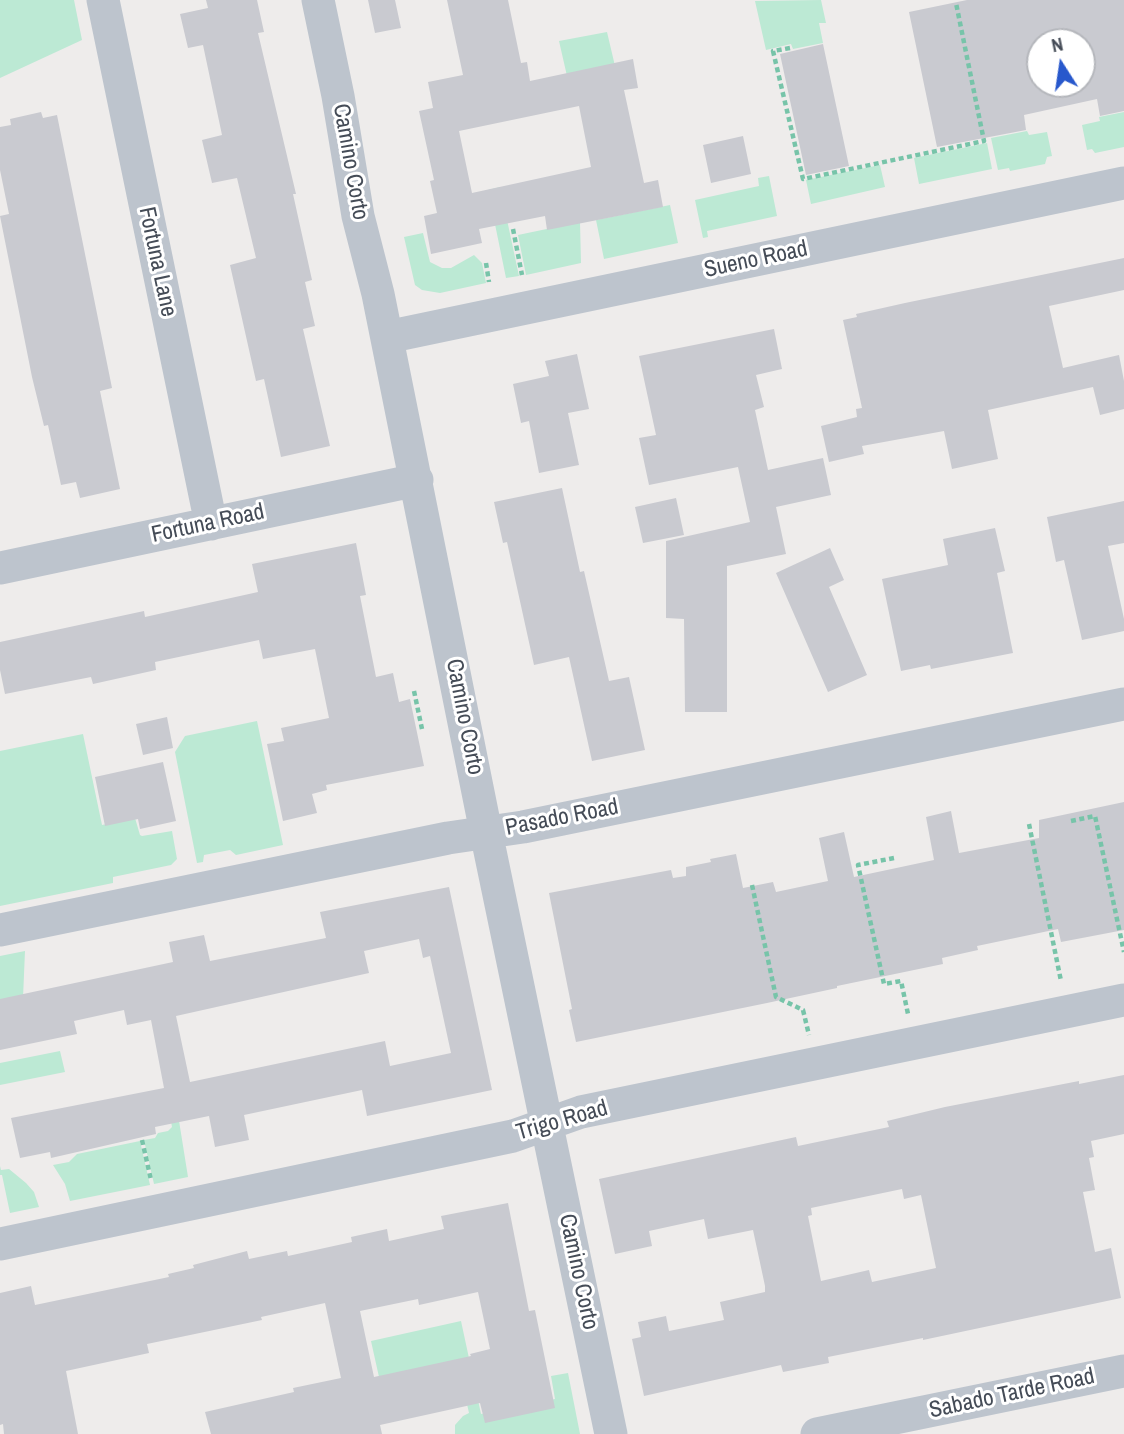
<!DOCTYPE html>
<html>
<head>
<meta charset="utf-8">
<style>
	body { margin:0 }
	#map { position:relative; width:1124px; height:1434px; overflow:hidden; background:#eeeceb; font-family:"Archivo Narrow",sans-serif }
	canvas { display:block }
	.north { position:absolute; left:1026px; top:28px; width:70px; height:70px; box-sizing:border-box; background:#fff; border:2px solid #b5b7bc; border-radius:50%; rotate:348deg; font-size:19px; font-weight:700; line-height:28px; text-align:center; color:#454c57 }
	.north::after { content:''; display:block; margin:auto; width:24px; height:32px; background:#2858cc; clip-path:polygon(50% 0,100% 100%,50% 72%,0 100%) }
</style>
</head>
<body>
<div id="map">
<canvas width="1124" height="1434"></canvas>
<div class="north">N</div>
</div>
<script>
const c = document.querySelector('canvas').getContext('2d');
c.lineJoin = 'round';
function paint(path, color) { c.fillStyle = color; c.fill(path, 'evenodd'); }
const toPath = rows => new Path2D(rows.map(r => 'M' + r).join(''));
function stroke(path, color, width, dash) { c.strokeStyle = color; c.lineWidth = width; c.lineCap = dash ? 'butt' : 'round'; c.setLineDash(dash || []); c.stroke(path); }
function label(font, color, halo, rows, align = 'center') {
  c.font = font + ' "Archivo Narrow",sans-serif'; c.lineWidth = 6; c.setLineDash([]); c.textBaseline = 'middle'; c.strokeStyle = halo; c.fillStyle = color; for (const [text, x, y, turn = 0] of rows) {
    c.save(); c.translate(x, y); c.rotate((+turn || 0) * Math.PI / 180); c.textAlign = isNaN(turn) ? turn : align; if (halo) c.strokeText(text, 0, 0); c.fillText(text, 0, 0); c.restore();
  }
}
paint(toPath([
	[0,0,74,0,82,40,0,78],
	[821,0,826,23,819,23,823,43,793,49,791,44,766,50,755,1],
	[607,32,615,66,567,76,559,41],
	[1124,112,1124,147,1095,153,1092,149,1087,150,1082,125,1100,121,1099,117],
	[1027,131,1029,135,1047,132,1052,156,1047,157,1045,164,1010,171,1009,168,998,170,991,138],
	[987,143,992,169,919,184,914,158],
	[880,165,885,187,811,204,806,180],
	[769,176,777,216,707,231,708,237,703,238,695,200,759,186,758,178],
	[500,187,519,276,506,278,488,190],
	[670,205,678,243,604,259,596,220],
	[580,222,581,263,526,275,518,235],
	[423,233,430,262,442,268,451,268,474,255,482,263,486,283,440,293,422,290,415,285,404,237],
	[257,721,283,845,236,855,230,850,204,855,203,862,197,863,175,752,185,736],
	[83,734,102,825,135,818,140,835,142,836,172,831,177,859,171,865,113,877,113,883,0,906,0,751],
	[25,951,23,998,0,1003,0,956],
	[60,1051,65,1072,0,1085,0,1063],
	[176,1102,188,1177,154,1184,144,1140,155,1138,158,1133,168,1131,172,1127,168,1104],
	[140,1141,150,1185,70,1201,65,1184,53,1165,69,1162,77,1154],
	[0,1166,1,1170,9,1169,26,1183,34,1192,39,1207,10,1213,2,1175,0,1175],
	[461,1321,481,1414,555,1399,551,1376,568,1373,580,1434,455,1434,455,1425,463,1416,469,1413,457,1360,379,1377,371,1341]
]), '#bce9d4');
paint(toPath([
	[206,0,257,0,264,32,258,33,296,194,293,194,312,280,305,282,315,326,303,329,330,446,281,457,264,379,256,381,230,265,256,258,237,178,212,183,202,140,222,135,203,45,188,48,180,14,208,8],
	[368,0,395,0,401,28,375,33],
	[447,0,508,0,521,63,527,62,530,81,633,59,638,88,624,90,644,183,658,180,663,207,547,230,545,216,479,229,482,243,431,254,424,216,437,213,430,181,434,180,419,111,433,108,428,82,463,75],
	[579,106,591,167,472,193,459,131],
	[967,0,1124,0,1124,111,1100,116,1097,99,1024,115,1026,130,937,147,909,12],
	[1040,42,1082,42,1082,84,1040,84],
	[823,44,849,166,806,175,780,54],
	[41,112,43,118,57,115,112,388,100,391,120,489,80,498,76,482,61,485,48,425,44,426,32,377,0,216,9,214,0,170,0,127,11,125,10,119],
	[743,136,751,174,711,183,703,145],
	[1124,258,1124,290,1049,306,1063,368,1119,355,1124,381,1124,409,1100,415,1093,387,988,410,998,459,952,469,944,431,862,446,864,454,829,462,821,426,857,417,856,409,862,408,843,320,857,317,856,314,905,303],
	[774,329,782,369,756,375,764,407,755,410,768,470,823,458,831,495,776,507,786,554,727,566,727,712,685,712,684,619,666,618,666,541,750,522,738,467,649,485,639,438,656,435,639,356],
	[577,354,589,409,568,413,579,465,539,473,529,421,521,423,513,384,549,376,545,361],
	[562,488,580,572,584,571,609,681,629,677,645,750,592,761,569,657,534,665,507,542,503,543,494,502],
	[676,498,684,535,643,543,635,507],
	[1124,501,1124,543,1108,546,1124,619,1124,631,1082,640,1064,560,1056,562,1047,517],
	[995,528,1005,571,997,573,1013,653,931,669,930,665,901,671,882,579,948,565,943,539],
	[356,543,366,595,360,596,376,677,393,673,399,702,410,699,424,766,326,785,327,790,312,794,317,813,283,821,267,744,284,741,281,728,329,718,315,649,263,659,259,640,155,662,156,670,93,684,91,677,5,694,0,670,0,642,144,611,145,617,258,592,252,564],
	[830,548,844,580,829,587,867,675,828,692,776,573],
	[167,717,173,748,143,755,136,724],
	[163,762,176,821,140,829,138,819,105,826,95,777],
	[1124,802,1124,930,1061,942,1058,929,977,946,978,950,942,958,943,964,837,986,837,988,767,1003,576,1042,569,1010,572,1009,549,893,671,870,673,878,686,876,686,867,711,862,710,859,736,854,743,888,773,882,776,892,828,881,819,838,844,832,854,877,934,860,926,817,951,811,959,853,1039,838,1039,820],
	[449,887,492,1090,367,1116,362,1090,244,1115,249,1140,215,1147,209,1116,155,1127,156,1134,51,1158,50,1152,20,1158,11,1118,164,1088,151,1020,127,1025,124,1010,74,1021,77,1034,0,1050,0,999,173,962,169,942,204,935,210,961,326,938,320,912],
	[419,939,423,958,430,956,451,1053,390,1066,385,1041,190,1082,176,1016,369,973,364,951],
	[1124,1075,1124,1134,1091,1141,1094,1157,1089,1158,1095,1190,1083,1192,1095,1252,1111,1248,1121,1298,923,1340,923,1338,828,1357,829,1363,783,1372,781,1365,644,1396,632,1339,641,1337,638,1322,666,1316,669,1331,724,1320,720,1302,765,1292,765,1286,753,1230,708,1239,704,1219,649,1231,652,1246,615,1254,599,1179,796,1137,798,1146,889,1127,887,1121,945,1107,1079,1081,1079,1084],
	[902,1189,904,1199,921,1195,936,1268,872,1282,869,1270,821,1281,808,1216,812,1215,811,1208],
	[508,1203,529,1311,535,1310,555,1408,485,1423,480,1403,380,1425,382,1434,211,1434,205,1412,294,1392,293,1388,341,1378,325,1303,261,1317,262,1320,147,1344,149,1353,66,1371,78,1434,4,1434,3,1424,0,1425,0,1293,31,1286,35,1305,169,1277,168,1274,194,1268,193,1265,247,1251,249,1259,287,1251,288,1256,352,1242,351,1237,387,1229,389,1241,444,1229,441,1216],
	[478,1292,490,1349,470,1354,471,1356,374,1377,360,1311,418,1299,419,1305]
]), '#c9cad0');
stroke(toPath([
	[790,48,773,51,803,179,984,141,956,3],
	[513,229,522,275],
	[486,263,489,282],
	[414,691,422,729],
	[1071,821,1095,816,1124,952],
	[1029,824,1061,981],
	[894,858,858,865,884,984,901,981,908,1014],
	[752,885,776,997,803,1010,809,1035],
	[142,1140,151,1180]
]), '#77c4a9', 4.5, [5, 3.5]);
stroke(toPath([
	[103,0,211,524],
	[318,0,338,96,358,216,378,294,486,832,611,1434],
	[387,337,1124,183],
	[0,568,417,480],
	[0,930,448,838,523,827,1124,704],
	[0,1244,513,1136,581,1112,1124,1000],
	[817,1434,1124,1371]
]), '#bdc4cd', 33);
label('23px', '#454c57', '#fff', [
	["Camino Corto",350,162,80],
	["Sueno Road",756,260,-12],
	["Fortuna Lane",157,262,78],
	["Fortuna Road",208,524,-12],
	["Camino Corto",464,717,79],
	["Pasado Road",562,818,-11],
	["Trigo Road",562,1121,-16],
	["Camino Corto",578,1272,78],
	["Sabado Tarde Road",1012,1394,-12]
]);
</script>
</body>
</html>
